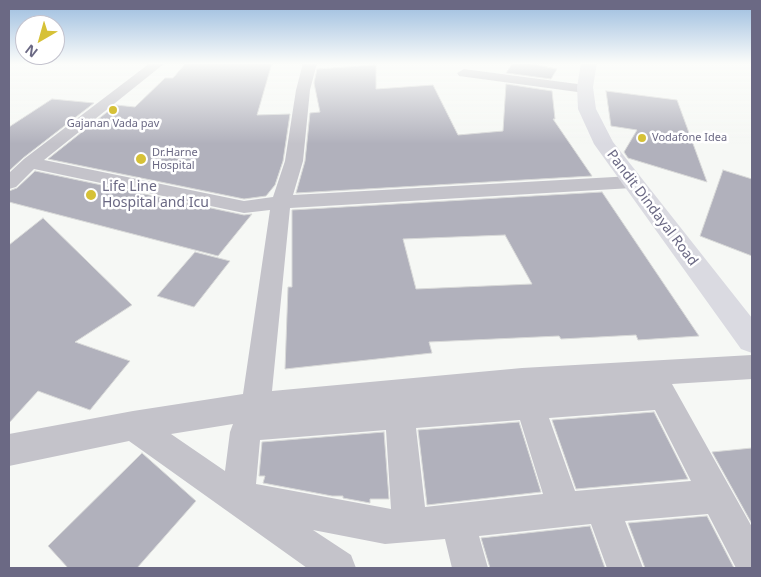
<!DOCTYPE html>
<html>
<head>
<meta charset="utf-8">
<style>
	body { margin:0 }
	#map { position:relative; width:761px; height:577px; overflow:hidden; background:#f6f8f5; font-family:"Noto Sans",sans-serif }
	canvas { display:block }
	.frame { position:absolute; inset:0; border:10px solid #6b6984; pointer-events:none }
	.north { position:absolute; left:15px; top:15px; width:50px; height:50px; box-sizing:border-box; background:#fff; border:1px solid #c4c3ce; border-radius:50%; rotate:218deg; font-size:14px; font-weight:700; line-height:20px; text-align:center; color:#6b6984 }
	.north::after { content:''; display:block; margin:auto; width:18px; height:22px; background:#d6c137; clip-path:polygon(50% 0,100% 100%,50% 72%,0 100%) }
</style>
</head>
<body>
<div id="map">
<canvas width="761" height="577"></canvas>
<div class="frame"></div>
<div class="north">N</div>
</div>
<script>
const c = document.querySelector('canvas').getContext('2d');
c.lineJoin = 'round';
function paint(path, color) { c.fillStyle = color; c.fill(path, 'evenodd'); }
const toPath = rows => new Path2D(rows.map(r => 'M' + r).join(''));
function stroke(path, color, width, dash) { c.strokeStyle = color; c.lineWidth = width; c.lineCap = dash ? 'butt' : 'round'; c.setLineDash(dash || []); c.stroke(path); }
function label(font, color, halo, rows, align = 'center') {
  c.font = font + ' "Noto Sans",sans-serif'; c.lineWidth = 5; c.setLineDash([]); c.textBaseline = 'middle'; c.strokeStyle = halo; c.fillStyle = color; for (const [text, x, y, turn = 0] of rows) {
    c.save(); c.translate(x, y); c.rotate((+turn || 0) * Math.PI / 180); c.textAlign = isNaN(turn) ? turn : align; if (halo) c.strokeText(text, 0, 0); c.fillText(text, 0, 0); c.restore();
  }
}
const building = toPath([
	[186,63,272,63,257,115,290,114,283,161,275,185,266,196,244,199,48,159,116,105,135,107,165,78,173,78,186,63],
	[513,63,526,63,557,69,551,79,506,73,513,63],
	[376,65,376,89,433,85,458,135,503,131,506,84,552,91,555,119,553,119,592,176,296,193,305,161,310,113,320,112,314,83,317,69,376,65],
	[606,91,677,100,707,182,628,158,624,152,637,130,611,126,606,91],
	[52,99,94,103,23,158,9,171,9,127,52,99],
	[723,170,752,179,752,256,700,236,723,170],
	[35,171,244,215,252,214,218,256,9,202,9,191,17,188,35,171],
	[602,192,699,336,638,340,636,335,561,339,559,336,429,342,432,353,285,369,288,287,292,287,292,210,602,192],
	[505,235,532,284,416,289,403,239,505,235],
	[43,218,132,305,75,342,130,361,90,410,38,391,9,423,9,245,43,218],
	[195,252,230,261,194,307,157,296,195,252],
	[654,412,688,479,576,489,552,420,654,412],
	[519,422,541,492,427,505,418,430,519,422],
	[384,432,389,499,370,499,370,503,343,498,343,496,332,496,263,483,265,476,259,476,262,442,384,432],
	[752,448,752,524,712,452,752,448],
	[142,453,196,501,137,568,68,568,48,546,142,453],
	[707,516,734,568,645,568,628,523,707,516],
	[590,526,605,568,490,568,481,538,590,526]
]);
paint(building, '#b1b1bc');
stroke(building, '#d8d9d8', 1);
paint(toPath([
	[150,63,165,63,44,160,244,201,273,197,285,161,296,90,303,63,317,63,310,90,303,161,293,195,632,176,639,178,641,182,639,186,632,188,290,208,272,391,522,368,752,355,752,379,672,384,752,527,752,568,736,568,708,514,625,521,643,568,607,568,591,524,479,536,488,568,452,568,445,539,385,544,313,530,351,555,356,568,307,568,129,441,9,466,9,434,133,411,243,394,270,210,244,213,34,169,16,187,9,189,9,173,24,159,150,63],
	[655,410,691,481,575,491,549,418,655,410],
	[520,420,543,494,425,507,416,428,520,420],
	[233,424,230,432,225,471,171,434,233,424],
	[386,430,391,509,256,484,260,440,386,430],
	[464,69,585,85,590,86,592,89,590,92,585,93,459,76,457,73,464,69]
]), '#c4c3ca');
paint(toPath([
	[581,63,597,63,593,87,596,109,613,142,752,318,752,353,741,349,594,144,578,109,577,87,581,63]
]), '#dadae1');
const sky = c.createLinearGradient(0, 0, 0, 144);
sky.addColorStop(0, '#99bbde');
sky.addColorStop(0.44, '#fbfcfa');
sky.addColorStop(1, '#fbfcfa00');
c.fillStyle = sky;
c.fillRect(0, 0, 761, 144);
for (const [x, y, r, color] of [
	[113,110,5,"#d6c137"],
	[642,138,5,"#d6c137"],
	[141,159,6,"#d6c137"],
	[91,195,6,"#d6c137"]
]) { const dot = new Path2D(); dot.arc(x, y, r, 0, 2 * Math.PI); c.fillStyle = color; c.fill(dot); stroke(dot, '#fff', 2); }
label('11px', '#6b6984', '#fff', [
	["Gajanan Vada pav",113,124,"center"],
	["Vodafone Idea",652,138],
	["Dr.Harne",152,153],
	["Hospital",152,166]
], 'left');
label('14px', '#6b6984', '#fff', [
	["Life Line",102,187],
	["Hospital and Icu",102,203]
], 'left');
label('14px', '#6b6984', '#fff', [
	["Pandit Dindayal Road",652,208,53]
]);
</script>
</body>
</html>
